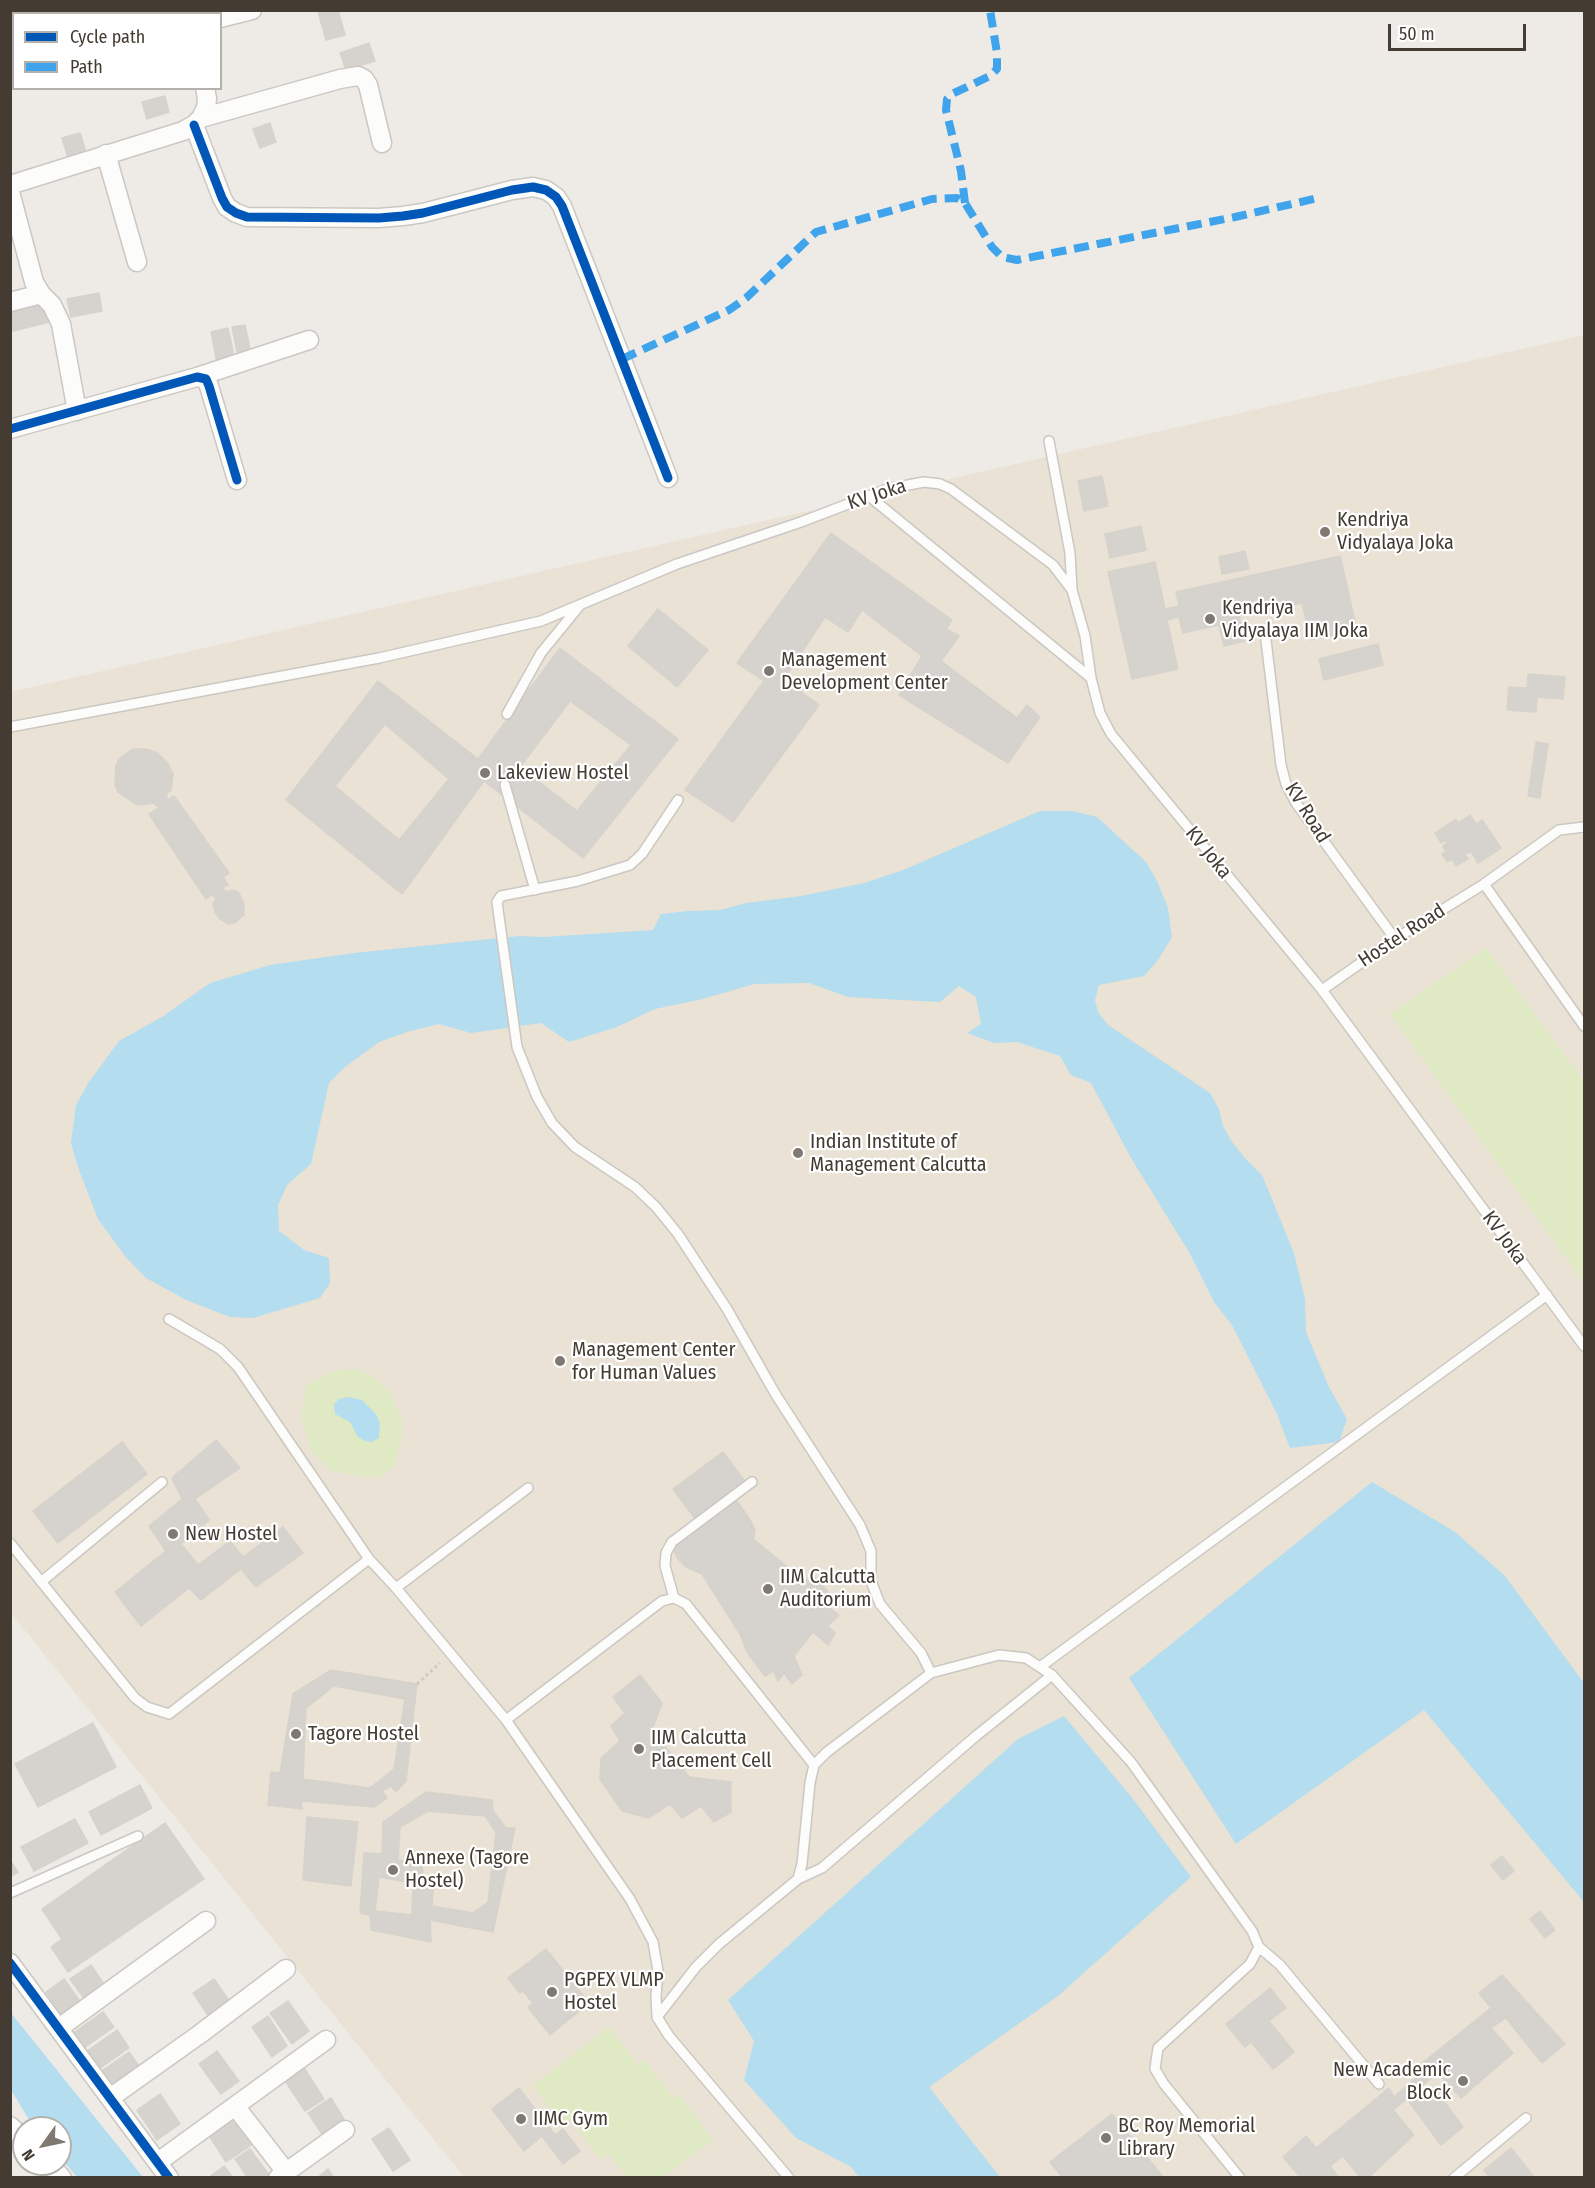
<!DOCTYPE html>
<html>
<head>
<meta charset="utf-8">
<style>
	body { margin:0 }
	#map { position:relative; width:1595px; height:2188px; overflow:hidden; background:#eeebe6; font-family:"Fira Sans Condensed",sans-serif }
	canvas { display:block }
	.frame { position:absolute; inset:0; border:12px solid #443c33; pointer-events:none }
	.legend { position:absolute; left:12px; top:12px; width:210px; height:78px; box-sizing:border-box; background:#fff; border:2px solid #b4b1ad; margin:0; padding:8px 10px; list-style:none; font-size:18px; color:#443c33 }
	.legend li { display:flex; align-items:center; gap:12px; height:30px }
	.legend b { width:30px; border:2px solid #b4b1ad }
	.north { position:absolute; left:12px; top:2116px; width:60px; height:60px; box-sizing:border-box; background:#fff; border:2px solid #b4b1ad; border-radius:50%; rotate:237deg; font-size:16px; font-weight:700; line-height:24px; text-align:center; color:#443c33 }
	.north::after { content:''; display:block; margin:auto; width:21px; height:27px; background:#807972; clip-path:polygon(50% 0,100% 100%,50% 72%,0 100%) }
	.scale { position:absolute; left:1388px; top:24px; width:138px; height:27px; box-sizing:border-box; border:3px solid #443c33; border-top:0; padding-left:8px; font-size:18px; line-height:21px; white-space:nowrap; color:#443c33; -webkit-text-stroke:4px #fff; paint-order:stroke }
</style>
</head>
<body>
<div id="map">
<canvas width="1595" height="2188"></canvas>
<div class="frame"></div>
<ul class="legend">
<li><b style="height:8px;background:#0057b8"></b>Cycle path</li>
<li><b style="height:8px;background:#3fa4eb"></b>Path</li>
</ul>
<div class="north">N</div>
<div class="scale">50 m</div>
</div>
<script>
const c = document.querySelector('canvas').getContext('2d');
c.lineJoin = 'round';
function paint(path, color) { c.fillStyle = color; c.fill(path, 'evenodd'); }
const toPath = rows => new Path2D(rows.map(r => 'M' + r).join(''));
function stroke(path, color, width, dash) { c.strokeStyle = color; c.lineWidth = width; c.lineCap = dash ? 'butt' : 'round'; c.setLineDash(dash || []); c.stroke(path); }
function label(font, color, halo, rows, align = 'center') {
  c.font = font + ' "Fira Sans Condensed",sans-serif'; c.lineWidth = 4.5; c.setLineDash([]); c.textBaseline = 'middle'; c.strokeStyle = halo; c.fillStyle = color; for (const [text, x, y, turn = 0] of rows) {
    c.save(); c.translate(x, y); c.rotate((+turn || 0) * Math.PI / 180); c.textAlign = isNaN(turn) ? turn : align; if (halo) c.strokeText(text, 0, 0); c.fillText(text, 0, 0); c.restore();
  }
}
paint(toPath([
	[1584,335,1584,2177,464,2177,11,1613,10,692]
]), '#eae2d5');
paint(toPath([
	[1486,948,1584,1081,1584,1283,1390,1014],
	[355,1369,373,1376,390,1393,403,1422,401,1442,394,1465,380,1477,364,1477,330,1470,311,1449,301,1416,306,1386,330,1372],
	[609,2027,638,2065,645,2060,673,2098,679,2094,713,2140,663,2177,627,2177,608,2153,600,2159,571,2119,563,2125,533,2085]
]), '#dfeac4');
paint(toPath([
	[1040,811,1073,811,1097,817,1146,862,1158,883,1168,908,1172,937,1158,960,1144,976,1099,985,1095,1000,1098,1012,1108,1025,1210,1093,1219,1109,1223,1126,1232,1142,1244,1157,1262,1175,1294,1253,1305,1299,1306,1332,1329,1387,1347,1419,1339,1442,1290,1448,1277,1414,1232,1325,1214,1302,1189,1252,1131,1158,1091,1083,1071,1075,1060,1056,1017,1042,994,1043,967,1033,981,1024,976,997,959,986,940,1002,848,997,809,983,754,984,703,999,655,1009,617,1027,569,1042,541,1023,471,1033,439,1024,407,1032,379,1042,345,1067,329,1083,311,1164,287,1185,278,1205,279,1231,304,1250,329,1258,330,1283,320,1298,253,1318,230,1317,186,1300,146,1278,125,1256,98,1219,78,1167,71,1143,76,1105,89,1082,119,1041,162,1017,210,983,270,965,354,953,519,936,544,937,653,930,661,914,688,911,720,910,746,903,801,896,864,883,903,870],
	[349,1397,362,1400,376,1414,380,1424,379,1438,372,1442,365,1441,358,1437,350,1422,335,1414,334,1404,339,1399],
	[1372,1482,1455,1532,1505,1576,1584,1683,1584,1902,1424,1710,1236,1844,1129,1678],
	[1064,1716,1133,1799,1191,1877,1058,1996,929,2087,1000,2177,859,2177,851,2167,796,2138,744,2080,754,2041,728,2000,1018,1739],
	[10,2013,11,2013,143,2177,77,2177,60,2157,60,2128,36,2128,28,2118,11,2090]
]), '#b4ddef');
const building = toPath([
	[174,10,193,10,194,14,175,14,174,10],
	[323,10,338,10,345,35,326,40,318,12,323,10],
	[369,43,375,61,346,70,340,53,369,43],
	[165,96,169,112,147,119,142,102,165,96],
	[270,123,276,142,260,148,253,129,270,123],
	[80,133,86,152,68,158,62,138,80,133],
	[99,293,102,311,71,317,67,299,99,293],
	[46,302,50,322,13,331,10,310,46,302],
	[245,325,251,354,238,357,232,327,245,325],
	[228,328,235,360,217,364,211,332,228,328],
	[1102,476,1108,506,1084,511,1078,481,1102,476],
	[1141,526,1146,550,1110,558,1105,534,1141,526],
	[831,533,952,620,946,629,959,636,941,661,1017,718,1027,705,1040,717,1008,763,899,695,922,656,862,610,848,632,825,617,784,679,819,705,733,822,685,790,764,681,737,663,831,533],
	[1245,551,1249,569,1222,574,1219,557,1245,551],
	[1340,556,1357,630,1311,640,1302,603,1239,616,1245,641,1224,646,1219,625,1183,633,1179,617,1167,620,1178,669,1132,679,1108,572,1155,562,1165,609,1179,606,1176,592,1340,556],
	[658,609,708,650,677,687,628,646,658,609],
	[1378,644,1383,665,1324,680,1319,659,1378,644],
	[560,648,678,739,583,858,484,781,402,894,286,800,378,681,478,759,560,648],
	[570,701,631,745,577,811,520,767,570,701],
	[385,724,449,779,399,840,335,786,385,724],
	[1528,674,1565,677,1563,699,1537,697,1536,712,1507,710,1509,687,1527,688,1528,674],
	[1536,742,1548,744,1540,798,1528,796,1536,742],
	[133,749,146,749,157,753,167,762,173,774,171,790,166,794,168,800,174,796,229,873,223,877,228,885,223,887,225,892,234,890,239,893,244,904,244,915,236,922,229,924,220,919,215,912,213,904,216,899,213,894,206,899,149,814,159,808,154,803,137,805,118,792,115,785,116,765,120,758,133,749],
	[1470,815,1476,824,1482,820,1501,848,1478,863,1471,851,1465,855,1468,859,1456,866,1452,859,1447,862,1442,854,1446,852,1443,846,1447,843,1445,840,1441,843,1435,833,1456,819,1458,823,1470,815],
	[216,1440,240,1468,195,1499,209,1520,181,1544,198,1565,230,1541,243,1557,283,1527,303,1553,256,1587,241,1569,201,1600,189,1588,141,1626,115,1592,166,1551,149,1526,182,1499,172,1478,216,1440],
	[122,1442,147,1474,58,1543,33,1511,122,1442],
	[723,1452,746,1483,696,1520,673,1489,723,1452],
	[735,1499,749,1518,755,1530,753,1539,805,1581,812,1574,832,1596,826,1605,839,1615,828,1626,835,1633,828,1645,813,1632,794,1656,802,1675,792,1684,784,1673,778,1681,773,1671,765,1676,747,1652,740,1634,702,1574,686,1567,678,1559,673,1549,735,1499],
	[331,1670,417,1684,406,1781,396,1792,391,1786,382,1791,387,1798,374,1807,301,1801,302,1809,268,1805,271,1772,280,1773,293,1694,331,1670],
	[334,1686,405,1699,394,1769,370,1788,303,1779,306,1708,334,1686],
	[640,1675,662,1703,652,1730,689,1777,731,1782,731,1812,714,1822,701,1806,682,1818,670,1804,649,1818,622,1811,600,1779,601,1758,620,1741,611,1726,625,1713,613,1697,640,1675],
	[93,1723,116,1767,38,1807,15,1764,93,1723],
	[140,1785,152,1808,101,1835,89,1812,140,1785],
	[426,1792,492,1800,493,1811,506,1828,515,1828,493,1932,430,1920,431,1942,371,1930,370,1915,360,1913,364,1853,382,1854,383,1822,426,1792],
	[428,1811,485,1816,496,1832,488,1902,473,1913,432,1906,434,1878,423,1877,422,1864,398,1860,400,1827,428,1811],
	[379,1877,413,1883,412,1915,375,1911,379,1877],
	[307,1817,358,1822,351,1886,303,1880,307,1817],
	[75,1819,88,1843,34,1871,21,1847,75,1819],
	[165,1823,204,1879,68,1972,51,1947,62,1939,42,1909,165,1823],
	[1502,1856,1514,1871,1503,1880,1491,1865,1502,1856],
	[10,1860,18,1872,10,1877,10,1860],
	[1540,1911,1555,1930,1545,1938,1530,1919,1540,1911],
	[546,1949,589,2003,550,2035,528,2007,533,2003,523,1991,520,1993,508,1978,546,1949],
	[91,1965,108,1990,88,2004,70,1979,91,1965],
	[1502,1975,1565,2044,1542,2063,1506,2018,1491,2028,1513,2053,1461,2098,1438,2073,1419,2088,1428,2100,1437,2092,1463,2127,1441,2145,1407,2099,1393,2110,1414,2135,1368,2178,1361,2178,1343,2156,1330,2166,1339,2178,1301,2178,1283,2157,1306,2136,1316,2148,1389,2088,1394,2097,1420,2074,1416,2068,1491,2008,1479,1993,1502,1975],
	[64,1979,82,2004,63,2017,46,1992,64,1979],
	[214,1979,233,2006,212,2021,193,1993,214,1979],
	[1270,1988,1286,2008,1269,2021,1294,2052,1273,2069,1251,2042,1245,2047,1226,2024,1270,1988],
	[288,2001,309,2031,292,2044,270,2013,288,2001],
	[103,2012,114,2027,84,2048,73,2033,103,2012],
	[268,2016,287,2046,272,2057,252,2027,268,2016],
	[117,2030,129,2048,99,2069,87,2051,117,2030],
	[217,2051,239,2081,221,2094,199,2064,217,2051],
	[129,2052,143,2072,114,2093,100,2072,129,2052],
	[301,2063,324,2099,305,2111,282,2076,301,2063],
	[519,2088,555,2135,563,2129,580,2151,563,2164,542,2136,524,2151,492,2109,519,2088],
	[160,2094,180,2124,157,2140,137,2110,160,2094],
	[331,2098,344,2119,322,2134,308,2113,331,2098],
	[1112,2114,1164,2178,1063,2178,1050,2162,1112,2114],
	[234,2116,253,2144,226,2162,208,2134,234,2116],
	[389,2128,410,2160,393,2171,372,2139,389,2128],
	[1511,2148,1535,2178,1490,2178,1484,2170,1511,2148],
	[250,2149,269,2175,265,2178,248,2178,235,2159,250,2149],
	[224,2166,233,2178,208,2178,224,2166],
	[328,2169,334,2178,317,2178,328,2169]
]);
paint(building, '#d6d2cd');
stroke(building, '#d6d2cc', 1.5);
const service = toPath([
	[1049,441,1070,553,1072,590],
	[869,496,1091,678],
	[1265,632,1281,765,1286,784,1296,803,1395,939],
	[507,714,541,653,581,604],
	[10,727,379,658,541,621,677,564,801,522,887,489,924,482,940,484,951,489,1053,565,1072,590,1085,636,1091,678,1100,713,1111,734,1322,990,1584,1346],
	[505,785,535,890],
	[678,800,642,854,630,865,578,881,501,896,497,902,517,1047,537,1097,552,1123,575,1147,635,1187,656,1207,678,1234,727,1309,776,1395,860,1525,871,1551,871,1581,880,1604,921,1653,931,1673],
	[1484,884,1584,1026],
	[1322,990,1395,939,1484,884,1559,830,1584,827],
	[169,1319,220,1349,238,1367,369,1559,396,1588,506,1720,630,1899,653,1942,658,1971,656,1996,657,2017,669,2036,789,2178],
	[10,1543,135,1698,147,1707,169,1714,369,1559],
	[41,1582,162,1482],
	[396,1588,528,1488],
	[674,1598,665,1566,666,1553,672,1542,752,1482],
	[1040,1667,1547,1295],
	[506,1720,662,1601,674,1598,686,1604,814,1765],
	[798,1879,822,1868,976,1736,1052,1675],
	[10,1893,138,1836],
	[1259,1947,1280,1965,1379,2084],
	[657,2017,696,1967,719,1944,798,1879,802,1864,810,1783,814,1765,827,1752,931,1673,999,1655,1026,1658,1052,1675,1131,1762,1252,1931,1259,1947,1250,1964,1158,2048,1155,2069,1164,2084,1240,2178],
	[1454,2178,1526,2118]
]);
const minor = toPath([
	[220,18,252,10],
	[10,70,14,70],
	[201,118,340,79,358,76,364,79,368,85,382,143],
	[194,125,222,198,227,207,236,213,247,217,379,218,403,216,423,213,512,190,533,187,546,190,556,197,562,206,668,478],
	[106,154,137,262],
	[10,185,183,131,194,125,201,118,206,108,207,98,205,88],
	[10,192,34,282,41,294,52,305,61,324,77,411],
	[10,302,41,294],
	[197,377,309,340],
	[10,429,197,377,206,379,209,386,237,480],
	[10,1963,169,2178],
	[59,2028,206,1921],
	[110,2098,200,2034,286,1969],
	[235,2106,286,2172],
	[10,2126,24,2139],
	[158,2162,326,2040],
	[50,2164,62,2178],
	[278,2178,345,2130]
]);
stroke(service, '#cbc7c2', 12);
stroke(minor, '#cbc7c2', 21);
stroke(toPath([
	[417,1684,440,1663]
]), '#cdcac6', 3, [3, 3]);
stroke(service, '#fcfcfb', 9);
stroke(minor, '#fcfcfb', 18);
stroke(toPath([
	[965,203,961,171,946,110,947,99,952,94,990,76,997,69,997,53,990,10],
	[622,359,729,310,746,298,816,232,932,199,957,198,965,203,992,247,1002,257,1017,260,1235,217,1318,198]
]), '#3fa4eb', 8, [15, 8]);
stroke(toPath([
	[194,125,222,198,227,207,236,213,247,217,379,218,403,216,423,213,512,190,533,187,546,190,556,197,562,206,668,478],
	[10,429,197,377,206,379,209,386,237,480],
	[10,1963,169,2178]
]), '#0057b8', 9);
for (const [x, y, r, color] of [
	[1325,532,6,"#807972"],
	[1210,619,6,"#807972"],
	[769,671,6,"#807972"],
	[485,773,6,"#807972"],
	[798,1153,6,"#807972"],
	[560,1361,6,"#807972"],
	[173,1534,6,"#807972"],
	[768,1589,6,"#807972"],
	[296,1734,6,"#807972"],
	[639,1749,6,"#807972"],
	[393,1870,6,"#807972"],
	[552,1992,6,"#807972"],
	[1463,2081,6,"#807972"],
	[521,2119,6,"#807972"],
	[1106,2138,6,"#807972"]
]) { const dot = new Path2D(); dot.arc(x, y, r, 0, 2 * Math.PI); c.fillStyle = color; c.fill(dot); stroke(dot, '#fff', 2); }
label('20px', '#443c33', '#fff', [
	["KV Joka",877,495,-18],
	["KV Road",1307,813,58],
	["KV Joka",1208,853,51],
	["Hostel Road",1402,936,-33],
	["KV Joka",1504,1238,54]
]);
label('20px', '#443c33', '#fff', [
	["Kendriya",1337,520],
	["Vidyalaya Joka",1337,543],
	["Kendriya",1222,608],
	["Vidyalaya IIM Joka",1222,631],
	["Management",781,660],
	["Development Center",781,683],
	["Lakeview Hostel",497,773],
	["Indian Institute of",810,1142],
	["Management Calcutta",810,1165],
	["Management Center",572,1350],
	["for Human Values",572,1373],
	["New Hostel",185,1534],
	["IIM Calcutta",780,1577],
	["Auditorium",780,1600],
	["Tagore Hostel",308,1734],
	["IIM Calcutta",651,1738],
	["Placement Cell",651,1761],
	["Annexe (Tagore",405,1858],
	["Hostel)",405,1881],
	["PGPEX VLMP",564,1980],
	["Hostel",564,2003],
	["New Academic",1451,2070,"right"],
	["Block",1451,2093,"right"],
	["IIMC Gym",533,2119],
	["BC Roy Memorial",1118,2126],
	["Library",1118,2149]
], 'left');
</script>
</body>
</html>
